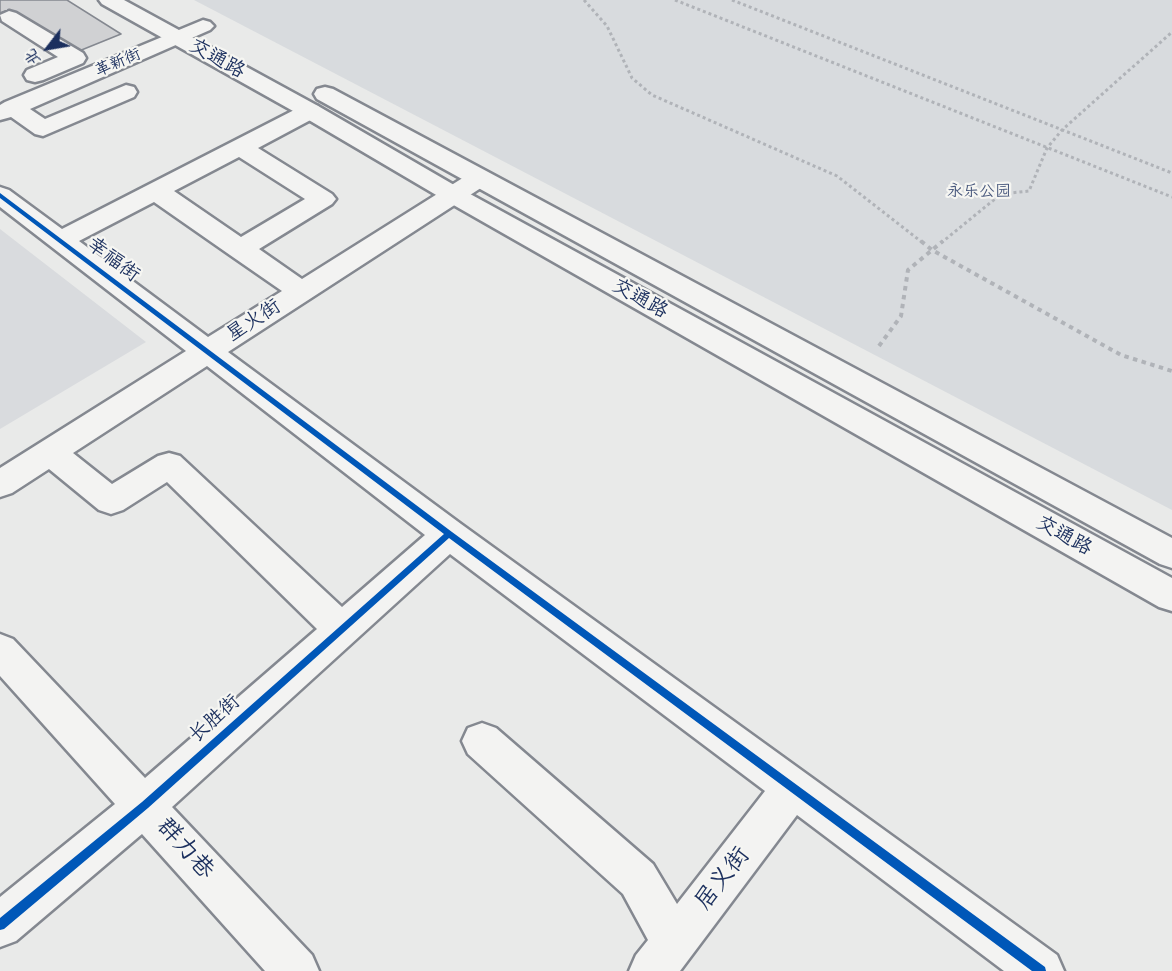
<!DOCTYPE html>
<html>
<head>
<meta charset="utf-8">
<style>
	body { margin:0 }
	#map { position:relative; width:1172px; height:971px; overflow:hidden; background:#e9eae9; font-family:Pangolin,"LXGW WenKai TC",sans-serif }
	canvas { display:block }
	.north { position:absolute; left:18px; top:18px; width:60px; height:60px; -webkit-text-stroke:4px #f6f6f2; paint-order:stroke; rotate:239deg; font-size:16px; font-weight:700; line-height:24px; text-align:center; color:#1b2f5e }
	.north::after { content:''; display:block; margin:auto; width:21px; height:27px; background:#1b2f5e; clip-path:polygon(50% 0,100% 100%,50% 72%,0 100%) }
</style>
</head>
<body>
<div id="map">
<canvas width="1172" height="971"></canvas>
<div class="north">北</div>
</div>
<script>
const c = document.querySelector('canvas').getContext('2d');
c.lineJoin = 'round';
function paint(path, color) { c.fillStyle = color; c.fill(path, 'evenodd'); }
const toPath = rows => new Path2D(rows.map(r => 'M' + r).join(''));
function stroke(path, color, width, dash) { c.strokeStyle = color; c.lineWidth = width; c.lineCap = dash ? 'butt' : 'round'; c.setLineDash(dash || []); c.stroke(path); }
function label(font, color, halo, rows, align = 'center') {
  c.font = font + ' Pangolin,"LXGW WenKai TC",sans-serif'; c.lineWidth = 4.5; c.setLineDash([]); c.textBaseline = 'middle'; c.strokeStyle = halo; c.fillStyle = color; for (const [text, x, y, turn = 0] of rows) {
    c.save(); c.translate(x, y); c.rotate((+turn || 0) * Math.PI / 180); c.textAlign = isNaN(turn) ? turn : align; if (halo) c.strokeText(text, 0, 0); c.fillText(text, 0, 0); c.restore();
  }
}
paint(toPath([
	[0,229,146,342,0,429]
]), '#d9dbde');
paint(toPath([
	[194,0,1172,0,1172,510]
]), '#d8dbde');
const building = toPath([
	[0,0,67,0,121,34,79,51,9,10,0,13,0,0]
]);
paint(building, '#d0d1d3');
stroke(building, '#848890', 1.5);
const minor = toPath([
	[9,11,16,13,83,53,86,58,83,63,43,80,35,82,27,80,24,75,27,70,58,57,2,21,0,15,9,11],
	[203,20,210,22,214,26,210,30,30,109,45,119,126,85,134,87,137,92,134,97,43,136,35,134,11,117,0,120,0,105,5,102,203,20],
	[310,104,318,106,322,111,318,116,258,148,332,194,336,199,332,204,259,249,302,279,469,174,478,171,487,174,491,179,487,184,228,352,461,524,1057,955,1064,971,1004,971,797,815,680,971,629,971,636,955,648,940,623,894,468,754,462,741,468,728,482,723,496,728,653,864,677,904,765,791,450,554,172,807,312,955,319,971,265,971,142,834,16,941,0,947,0,897,115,804,0,676,0,634,13,639,145,778,317,629,167,482,123,510,111,514,99,510,49,469,12,493,0,497,0,468,186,351,0,207,0,187,9,190,62,229,302,106,310,104],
	[239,157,305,199,241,237,174,191,239,157],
	[154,202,230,255,282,291,208,337,79,241,154,202],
	[207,366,425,535,342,607,180,456,169,453,158,456,112,484,73,453,207,366]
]);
const major = toPath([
	[99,0,124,0,318,106,461,189,1172,578,1172,611,1159,607,443,199,302,116,102,4,99,0],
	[325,87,333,89,1172,538,1172,568,1160,564,317,99,314,94,317,89,325,87]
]);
stroke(minor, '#848890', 5);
stroke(major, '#848890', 5);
stroke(toPath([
	[584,0,607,26,632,78,652,95,837,176,923,243],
	[675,0,1172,197],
	[732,0,1172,173],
	[941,243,1001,194,1029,191,1047,148,1062,130,1172,32]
]), '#b0b3b8', 3, [3, 3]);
stroke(toPath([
	[921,241,932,250,1121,355,1172,371],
	[879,346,901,316,908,270,943,241]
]), '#b0b3b8', 4, [4.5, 4.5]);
paint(minor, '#f3f3f2');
paint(major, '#f3f3f2');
paint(toPath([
	[0,193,452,532,1045,967,1046,971,1032,971,449,538,148,808,4,929,0,930,0,918,142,802,444,534,0,198,0,193]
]), '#0057b8');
label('16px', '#1b2f5e', '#f6f6f2', [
	["革新街",118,63,-23]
]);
label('16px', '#47577c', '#f6f6f2', [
	["永乐公园",979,192]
]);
label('20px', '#1b2f5e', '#f6f6f2', [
	["交通路",217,59,29],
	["幸福街",113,260,37],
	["交通路",640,299,29],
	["星火街",254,321,-33],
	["交通路",1064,536,29],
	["长胜街",215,719,-42]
]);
label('24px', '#1b2f5e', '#f6f6f2', [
	["群力巷",185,849,48],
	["居义街",723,879,-52]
]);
</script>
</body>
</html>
